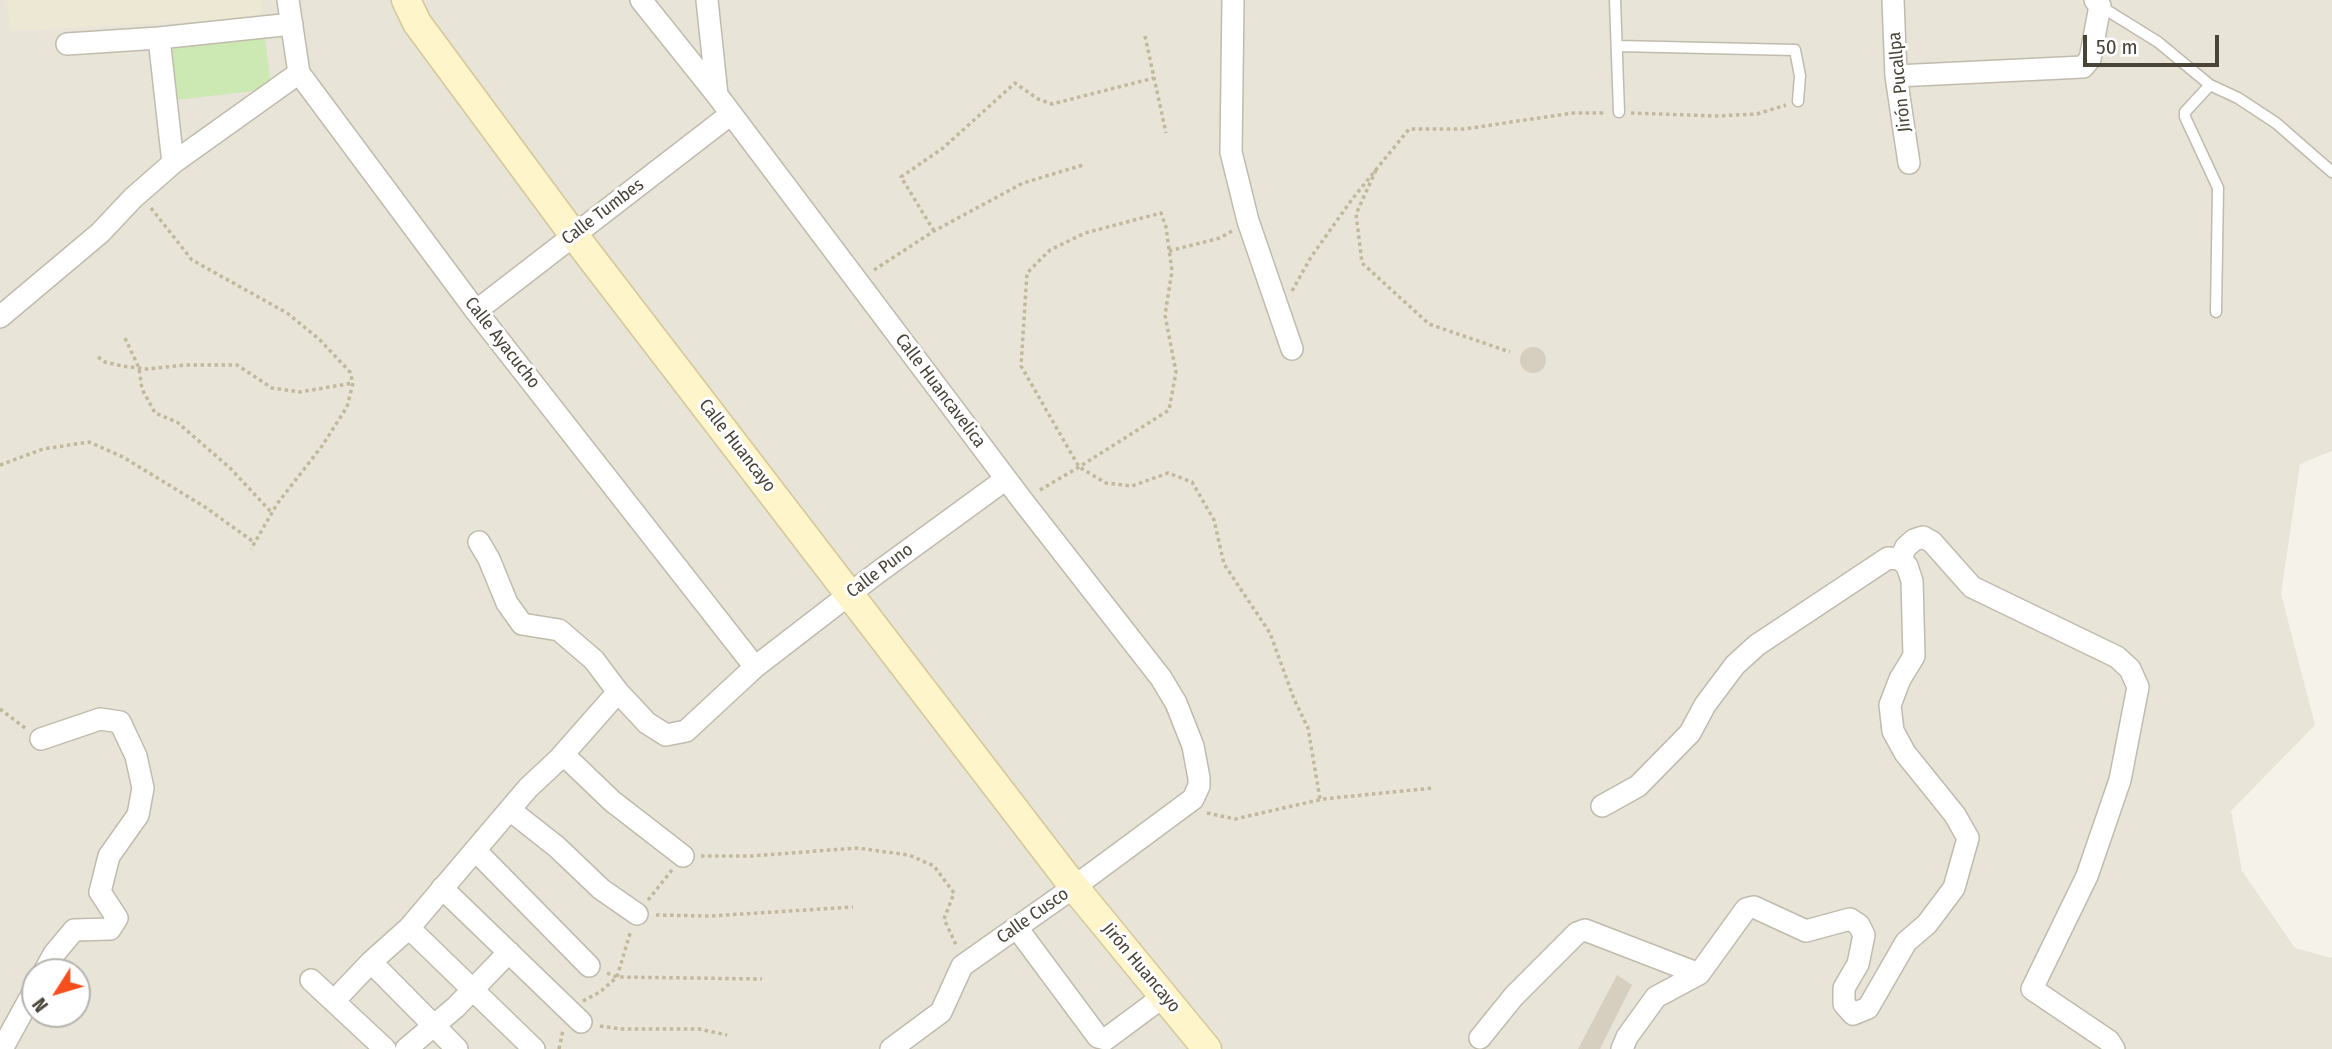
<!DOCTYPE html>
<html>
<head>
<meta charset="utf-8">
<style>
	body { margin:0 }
	#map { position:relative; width:2332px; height:1049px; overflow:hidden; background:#f5f2ea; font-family:"Fira Sans Condensed",sans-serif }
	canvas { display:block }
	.north { position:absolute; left:21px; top:958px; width:70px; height:70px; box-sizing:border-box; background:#fff; border:2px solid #b6b4af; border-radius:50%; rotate:233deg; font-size:19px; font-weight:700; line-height:28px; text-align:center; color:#494338 }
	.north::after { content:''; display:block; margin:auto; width:24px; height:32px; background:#f84d1d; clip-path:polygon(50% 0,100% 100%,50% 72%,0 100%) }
	.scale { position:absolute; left:2083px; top:35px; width:136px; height:32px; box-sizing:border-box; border:4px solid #494338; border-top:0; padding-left:9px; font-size:21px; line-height:24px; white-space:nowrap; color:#494338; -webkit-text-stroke:5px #fff; paint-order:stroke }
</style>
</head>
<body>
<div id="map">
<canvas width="2332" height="1049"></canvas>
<div class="north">N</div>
<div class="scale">50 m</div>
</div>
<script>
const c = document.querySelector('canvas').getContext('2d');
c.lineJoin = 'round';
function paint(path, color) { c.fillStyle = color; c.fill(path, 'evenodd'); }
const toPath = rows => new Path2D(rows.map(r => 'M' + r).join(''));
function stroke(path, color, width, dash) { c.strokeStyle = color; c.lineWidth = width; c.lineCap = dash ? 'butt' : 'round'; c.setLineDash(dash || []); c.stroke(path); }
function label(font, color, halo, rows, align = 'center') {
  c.font = font + ' "Fira Sans Condensed",sans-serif'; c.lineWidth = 6; c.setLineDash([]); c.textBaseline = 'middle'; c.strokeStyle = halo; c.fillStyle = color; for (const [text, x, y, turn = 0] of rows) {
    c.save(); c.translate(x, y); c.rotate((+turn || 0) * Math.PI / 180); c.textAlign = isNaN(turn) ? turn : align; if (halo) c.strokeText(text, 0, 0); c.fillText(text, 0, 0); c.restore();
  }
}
paint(toPath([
	[0,0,2332,0,2332,451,2300,464,2281,594,2315,725,2231,811,2242,871,2295,948,2332,958,2332,1049,0,1049],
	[35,972,77,972,77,1014,35,1014]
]), '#e8e4d8');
paint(toPath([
	[7,0,261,0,262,18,10,31]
]), '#ede8d4');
paint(toPath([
	[265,38,271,89,175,100,169,49]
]), '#cce8b3');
paint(toPath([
	'1520 360a13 13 0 1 1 26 0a13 13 0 1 1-26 0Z',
	[1617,975,1632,985,1600,1049,1578,1049]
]), '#d6cfbf');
const lane = toPath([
	[1615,0,1619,112],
	[2100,6,2158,42,2210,85,2238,98,2276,123,2332,172],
	[1618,46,1795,50,1800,76,1798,101],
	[2210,85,2185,112,2185,117,2218,188,2216,312]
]);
const street = toPath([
	[288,0,299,73,476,311,755,667],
	[641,0,717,95,1022,500,1161,678,1176,703,1193,746,1199,778,1199,786,1193,799,1074,887,962,966,941,1012,891,1049],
	[707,0,717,95],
	[1233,0,1231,152,1248,221,1292,349],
	[1893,0,1896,76,1909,163],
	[159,38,173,163],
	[67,44,159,38,292,24],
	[1896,76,2083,67,2090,59,2100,6,2095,0],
	[476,311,731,114],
	[0,317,100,233,133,198,173,163,299,73],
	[479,542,489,559,507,603,522,624,559,630,594,660,618,692,647,723,666,735,686,731,755,667,877,573,1006,479],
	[1900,559,1906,547,1914,540,1923,537,1932,542,1972,587,2117,657,2130,669,2138,687,2120,780,2087,876,2032,989,2109,1041,2114,1049],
	[41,739,100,719,120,722,136,756,143,788,138,815,109,856,100,892,117,918,110,929,74,930,54,954,44,972],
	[564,755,612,801,683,856],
	[1602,806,1638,786,1690,733,1705,705,1735,665,1757,645,1888,558,1900,559,1907,566,1912,581,1914,656,1900,679,1890,705,1893,731,1905,753,1955,815,1968,838,1954,888,1927,924,1906,942,1868,1008,1853,1014,1844,1004,1844,988,1858,964,1864,935,1859,925,1850,919,1806,931,1754,907,1746,909,1699,974,1656,997,1627,1037,1622,1049],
	[510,810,557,847,601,889,637,914],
	[475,850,589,966],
	[442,888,581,1022],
	[409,928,534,1049],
	[1017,928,1098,1037,1106,1039,1164,996],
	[371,962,457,1049],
	[311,980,385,1049],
	[334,1001,371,962,409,928,528,788,559,759,618,692],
	[1480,1038,1514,996,1577,933,1585,930,1699,974],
	[2,1049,35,989],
	[406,1049,456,1007,509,952]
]);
const secondary = toPath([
	[406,0,417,23,573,234,1074,887,1207,1049]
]);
stroke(lane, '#c0bbac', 13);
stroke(street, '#c0bbac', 24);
stroke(secondary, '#d4c89a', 31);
stroke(toPath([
	[1145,36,1166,133],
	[1631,113,1715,116,1757,114,1786,105],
	[1376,170,1356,214,1362,263,1429,324,1510,352],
	[151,208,192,260,287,313,319,339,350,372,353,383,347,407,322,446,277,504,251,549],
	[934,231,901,177,943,148,1015,83,1038,99,1052,104,1154,78],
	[1169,251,1220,238,1232,231],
	[874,270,934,231,1023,183,1083,165],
	[1292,291,1311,257,1353,198,1409,129,1464,129,1573,113,1606,113],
	[125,338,139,368,142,389,155,413,177,422,230,468,272,513],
	[98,357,105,362,122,366,147,369,185,365,237,365,272,388,300,392,353,383],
	[0,465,43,449,89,442,123,457,205,507,255,543],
	[1040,490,1079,467,1169,410,1176,372,1165,315,1172,271,1166,227,1161,213,1085,233,1050,250,1027,273,1021,366,1079,467,1106,483,1132,486,1168,473,1192,482,1214,520,1224,564,1270,633,1294,699,1308,728,1320,799],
	[0,709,25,728],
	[1207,813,1235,819,1323,799,1433,788],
	[701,856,752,856,857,848,909,855,934,866,954,893,944,919,957,947],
	[648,900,672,870],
	[656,915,710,916,853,907],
	[607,973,617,977,762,979],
	[583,1001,600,992,617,977,631,930],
	[600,1026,620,1029,699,1029,727,1035],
	[559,1049,563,1030]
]), '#c2b89d', 3.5, [3.5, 3.5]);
stroke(lane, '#fff', 10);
stroke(street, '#fff', 21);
stroke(secondary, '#fef5ca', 28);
label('18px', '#494338', '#fff', [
	["Jirón Pucallpa",1900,82,-96],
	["Calle Tumbes",603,212,-37],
	["Calle Ayacucho",502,343,52],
	["Calle Huancavelica",940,391,53],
	["Calle Huancayo",737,446,52],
	["Calle Puno",880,571,-37],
	["Calle Cusco",1033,916,-35],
	["Jirón Huancayo",1141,968,50]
]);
</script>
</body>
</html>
